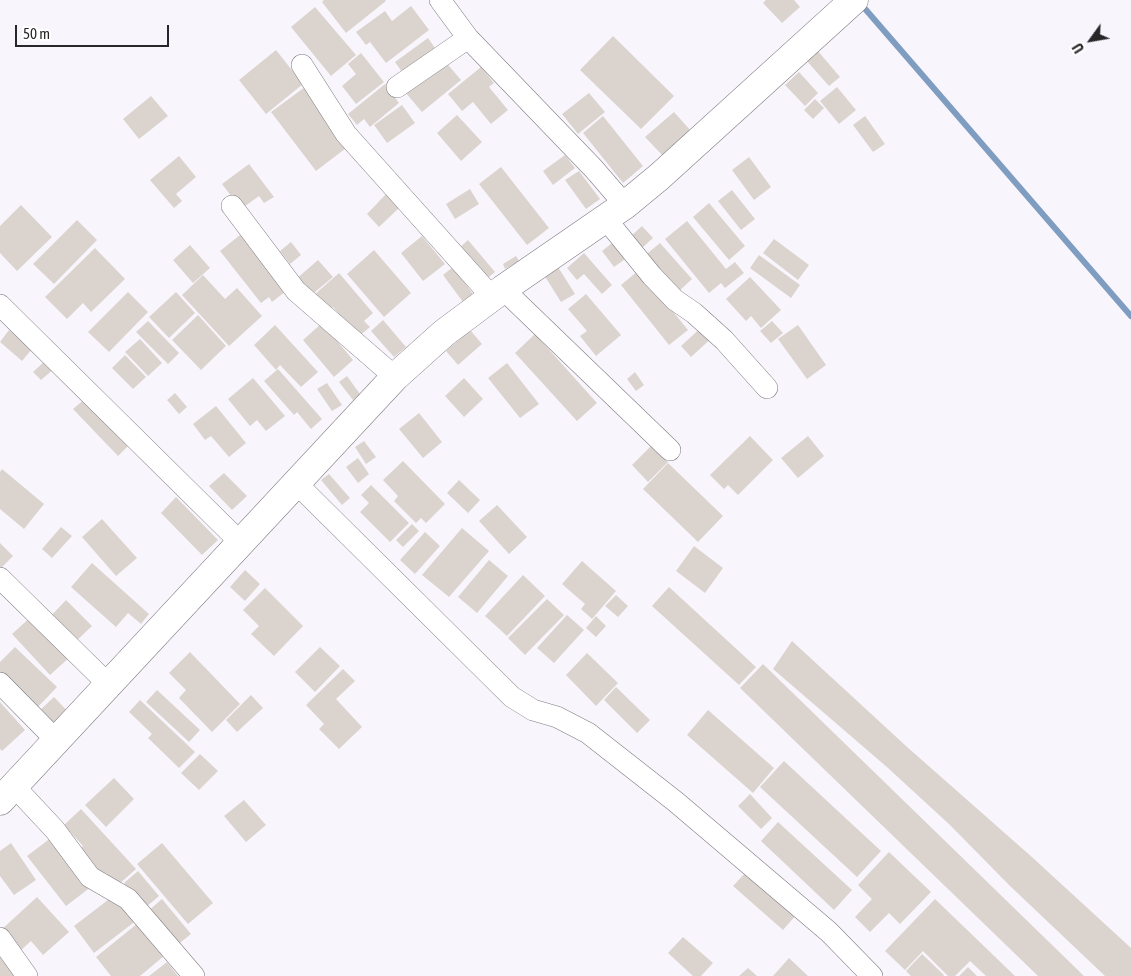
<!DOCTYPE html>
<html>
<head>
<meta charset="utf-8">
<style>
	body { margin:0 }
	#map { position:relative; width:1131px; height:976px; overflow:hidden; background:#f9f5fc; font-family:"Asap Condensed",sans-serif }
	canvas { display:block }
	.north { position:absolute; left:1066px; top:15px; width:50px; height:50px; -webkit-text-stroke:4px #fff; paint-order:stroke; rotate:238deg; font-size:14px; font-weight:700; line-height:20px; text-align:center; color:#272628 }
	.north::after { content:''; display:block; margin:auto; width:18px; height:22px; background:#272628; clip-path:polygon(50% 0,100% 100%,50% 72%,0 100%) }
	.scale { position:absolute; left:15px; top:25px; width:154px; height:22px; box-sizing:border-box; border:2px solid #272628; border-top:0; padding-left:6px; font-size:15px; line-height:18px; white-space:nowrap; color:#272628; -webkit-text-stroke:4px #fff; paint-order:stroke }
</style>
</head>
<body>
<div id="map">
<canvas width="1131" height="976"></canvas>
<div class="north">U</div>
<div class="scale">50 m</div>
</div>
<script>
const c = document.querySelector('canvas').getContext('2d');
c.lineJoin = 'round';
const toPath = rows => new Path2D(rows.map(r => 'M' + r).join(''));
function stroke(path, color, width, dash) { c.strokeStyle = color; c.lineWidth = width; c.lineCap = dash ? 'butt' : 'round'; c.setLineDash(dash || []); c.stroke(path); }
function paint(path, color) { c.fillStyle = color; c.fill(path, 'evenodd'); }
stroke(toPath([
	[860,3,1131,316]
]), '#7f9dc0', 6);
paint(toPath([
	[324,0,385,0,386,1,346,33,322,2],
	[766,0,794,0,800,7,782,23,763,3],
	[411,6,429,30,386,63,370,42,366,45,356,32,385,11,392,21],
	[315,7,356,55,331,76,291,27],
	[613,36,674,96,641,129,580,70],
	[428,38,440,55,407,79,395,62],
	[276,50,303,84,266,114,239,80],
	[817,50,840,77,829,86,806,60],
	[361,53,384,82,356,104,342,86,356,74,348,64],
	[444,60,461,80,422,112,405,92],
	[481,67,494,83,489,87,508,110,491,124,473,102,462,111,448,94],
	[799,72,818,93,805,106,785,85],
	[385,84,399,103,370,127,364,119,357,125,348,114],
	[305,87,350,145,316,171,271,112],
	[837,87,856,110,839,124,820,101],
	[589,93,605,112,578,134,562,114],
	[151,96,168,116,139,139,123,119],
	[815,99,824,108,813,119,804,110],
	[402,105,415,123,387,143,374,125],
	[674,112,691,131,663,156,645,137],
	[457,115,482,142,461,161,437,133],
	[603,116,643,166,623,183,583,133],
	[865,116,885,144,873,152,853,125],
	[565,155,575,168,553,185,543,171],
	[179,156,196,177,176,194,182,201,174,208,150,180],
	[749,157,771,187,754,200,732,170],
	[249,164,274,197,264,203,259,196,241,209,222,184],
	[501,167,549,228,527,245,479,184],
	[579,171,600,199,586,209,565,180],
	[470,189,479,204,455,219,446,204],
	[732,190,755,219,741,230,718,201],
	[386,194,399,208,379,227,367,214],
	[709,203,745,246,729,260,693,217],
	[21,205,52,237,17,271,0,253,0,226],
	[77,220,97,240,54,284,33,264],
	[687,221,726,269,735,262,744,273,725,288,721,283,709,293,665,239],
	[642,226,653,238,642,248,631,236],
	[245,231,285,292,272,302,269,297,261,303,220,251],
	[422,236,445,264,423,281,401,253],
	[774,239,809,265,798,280,763,253],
	[468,240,495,272,485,280,458,249],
	[616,240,628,257,614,267,602,251],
	[291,242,301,255,290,264,280,251],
	[660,243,692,279,676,294,643,257],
	[190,245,210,268,193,283,173,260],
	[95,248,125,279,91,312,83,303,67,319,45,297],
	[374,250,411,293,384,317,347,274],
	[584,253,612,285,602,294,584,274,577,280,567,268],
	[759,255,800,285,791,298,750,268],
	[516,256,519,261,505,269,503,264],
	[318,260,333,277,309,297,295,280],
	[453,267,473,294,463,302,443,275],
	[558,267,575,294,561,302,544,275],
	[639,270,688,330,669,345,621,285],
	[339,273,373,313,364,321,370,327,358,337,333,307,328,311,314,295],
	[203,275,225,299,237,288,262,316,229,346,182,295],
	[750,277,781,310,761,328,751,316,746,321,726,299],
	[128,292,148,312,109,352,88,332],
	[176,292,195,313,169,338,149,317],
	[586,294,621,335,596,356,580,336,587,331,568,309],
	[198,315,226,346,201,370,172,340],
	[383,320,406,347,394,357,371,331],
	[148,321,179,353,168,364,136,332],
	[772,321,783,333,771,343,760,331],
	[322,323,353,360,334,377,303,340],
	[705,324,715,335,691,357,681,346],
	[275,325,318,372,301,387,280,365,276,370,254,345],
	[798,325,826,365,807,379,778,339],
	[9,330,32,349,22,361,0,342],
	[470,330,482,344,458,365,446,351],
	[535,334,597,403,577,421,515,353],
	[140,339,162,363,148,376,125,352],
	[125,355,146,377,133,389,112,368],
	[47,359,55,368,41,380,33,372],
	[507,363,539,404,520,418,488,378],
	[278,369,322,419,311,429,297,412,294,415,264,381],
	[635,372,644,385,636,391,627,379],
	[347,376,360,394,353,400,339,382],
	[253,378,285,416,266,431,257,420,250,426,228,399],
	[464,378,483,399,464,417,445,396],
	[327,383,342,405,332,411,317,389],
	[175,393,187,407,179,414,167,400],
	[86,398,130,444,118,456,73,409],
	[216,406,246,443,229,457,211,436,205,440,193,424],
	[419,413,442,442,423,458,399,429],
	[750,436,773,460,738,495,728,485,724,489,710,475],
	[808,436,824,456,798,478,781,458],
	[364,441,376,457,366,464,355,447],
	[652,445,668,462,648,482,632,465],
	[358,458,369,474,358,483,346,467],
	[403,461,445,504,426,523,421,518,416,523,394,501,398,496,383,480],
	[668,463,723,516,698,542,643,489],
	[2,469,44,504,24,529,0,509,0,472],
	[224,473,247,496,232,510,209,486],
	[329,474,350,498,342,505,321,480],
	[459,480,480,500,468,513,447,493],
	[371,485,409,523,390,542,360,512,369,503,361,495],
	[176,497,218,540,202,555,161,513],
	[497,505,527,537,509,554,479,521],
	[102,519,137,558,116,576,82,537],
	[412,524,419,531,403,547,396,540],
	[61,527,72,536,52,558,42,549],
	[462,528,489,551,449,597,422,575],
	[425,532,440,546,415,574,400,560],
	[0,543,13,556,0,569],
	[694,546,723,568,705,593,676,571],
	[489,560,508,576,477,613,458,597],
	[582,561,616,591,592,619,581,609,585,604,562,584],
	[92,563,149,614,141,624,128,613,116,627,71,587],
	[245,570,260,584,245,601,230,587],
	[523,575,545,596,507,636,485,616],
	[669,587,756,667,739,685,652,606],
	[265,588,303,626,274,656,251,634,259,626,243,610],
	[616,595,628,606,618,617,605,606],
	[547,599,564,615,525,655,508,638],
	[66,600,92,626,72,645,47,620],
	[34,614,71,656,50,675,12,634],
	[567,615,584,630,554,663,537,648],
	[596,616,606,626,596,637,586,628],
	[792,641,906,746,1033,858,1131,948,1131,976,1105,976,1009,885,950,825,888,768,773,669],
	[15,647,57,687,36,709,0,674,0,662],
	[320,647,340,666,315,692,295,672],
	[190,652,240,704,212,732,179,698,186,690,169,673],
	[587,653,618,683,596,706,566,675],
	[763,664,1084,976,1038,976,740,688],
	[343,669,355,681,336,699,362,727,339,749,319,729,324,724,306,705],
	[616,687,650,720,637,733,604,700],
	[157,690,200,730,189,742,146,702],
	[251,695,263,708,237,732,226,720],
	[54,697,70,714,54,730,37,713],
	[140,700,195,752,179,768,148,738,152,734,129,712],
	[0,702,25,730,2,751,0,749],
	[708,710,774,768,753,793,687,735],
	[200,754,218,771,199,790,181,773],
	[784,761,881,851,857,877,760,787],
	[114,778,134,799,106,827,85,805],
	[750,794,772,818,761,829,738,806],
	[244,800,266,825,246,842,224,816],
	[81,809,136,869,117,886,106,873,99,879,75,854,83,846,64,825],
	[778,822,852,890,834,910,761,841],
	[52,837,91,887,66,906,27,856],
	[11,843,36,880,14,895,0,876,0,851],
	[162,843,213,903,188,924,137,864],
	[889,852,931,892,900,924,889,913,870,932,855,917,872,899,858,885],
	[138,871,159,896,145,908,124,883],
	[747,871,797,914,783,930,733,886],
	[117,893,137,920,94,953,74,926],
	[37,897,69,932,43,955,31,941,19,952,0,931],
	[162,899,191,934,176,946,147,912],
	[935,899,1015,976,986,976,970,961,955,976,948,976,923,951,905,970,885,951],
	[143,919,170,951,140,976,111,976,96,957],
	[683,937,713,963,701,976,693,976,668,953],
	[0,950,24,976,0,976],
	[922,954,944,975,943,976,911,976,906,971],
	[789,958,808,976,773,976],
	[167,962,178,976,149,976],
	[968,967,977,976,959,976],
	[748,968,757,976,739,976]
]), '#dbd4ce');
const street = toPath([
	[440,0,468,38,594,169,625,205],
	[302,65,346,134,492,297],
	[397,87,468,38],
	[232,206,296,291,395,377],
	[605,218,652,276,675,300,694,313,724,340,767,388],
	[503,289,670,450],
	[0,305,241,543],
	[295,482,512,697,533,710,557,717,588,733,676,802,829,932,872,976],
	[0,578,109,685],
	[0,683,56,740],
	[14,786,55,830,90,877,128,899,194,976],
	[0,938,27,976]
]);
const secondary = toPath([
	[0,801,395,377,444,333,503,289,625,205,659,177,854,0]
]);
stroke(street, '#7f7b82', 22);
stroke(secondary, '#7f7b82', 29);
stroke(street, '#fff', 21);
stroke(secondary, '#fff', 28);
</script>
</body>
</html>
